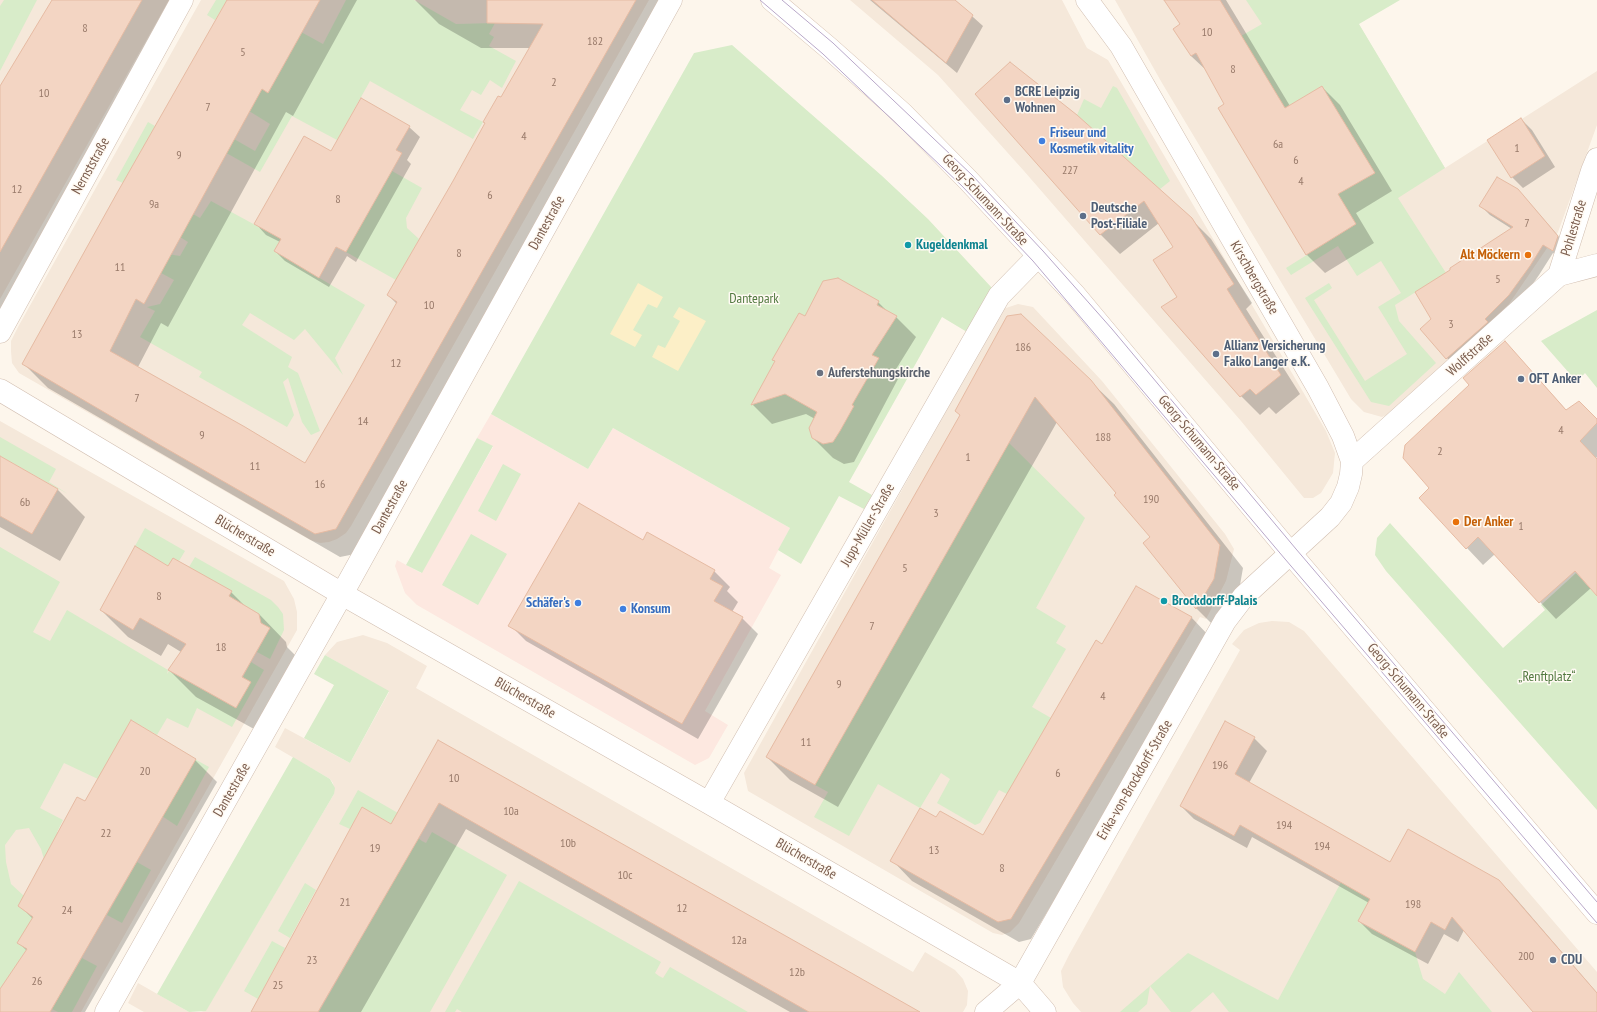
<!DOCTYPE html>
<html>
<head>
<meta charset="utf-8">
<style>
	body { margin:0 }
	canvas { display:block; background:#fdf6ec }
</style>
</head>
<body>
<canvas width="1597" height="1012"></canvas>
<script>
const c = document.querySelector('canvas').getContext('2d');
c.lineJoin = 'round';
function paint(path, color) { c.fillStyle = color; c.fill(path, 'evenodd'); }
const toPath = rows => new Path2D(rows.map(r => 'M' + r).join(''));
function stroke(path, color, width, dash) { c.strokeStyle = color; c.lineWidth = width; c.lineCap = dash ? 'butt' : 'round'; c.setLineDash(dash || []); c.stroke(path); }
function label(font, color, halo, rows, align = 'center') {
  c.font = font + ' "PT Sans Narrow",sans-serif'; c.lineWidth = 3; c.setLineDash([]); c.textBaseline = 'middle'; c.strokeStyle = halo; c.fillStyle = color; for (const [text, x, y, turn = 0] of rows) {
    c.save(); c.translate(x, y); c.rotate((+turn || 0) * Math.PI / 180); c.textAlign = isNaN(turn) ? turn : align; if (halo) c.strokeText(text, 0, 0); c.fillText(text, 0, 0); c.restore();
  }
}
paint(toPath([
	[0,0,169,0,0,299],
	[201,0,649,0,351,526,346,533,337,539,329,542,320,543,310,540,19,373,12,363,11,351,11,341,18,327],
	[850,0,1062,0,1087,48,1108,60,1326,431,1335,453,1333,473,1321,493,1313,498,1304,498,1241,421,1024,171,938,75],
	[1115,0,1397,0,1358,23,1445,168,1597,71,1597,125,1558,232,1509,304,1399,409,1382,417,1364,412,1351,399,1162,83],
	[1018,304,1033,307,1102,381,1225,534,1234,549,1226,581,1206,619,1200,617,1019,923,1010,932,1002,935,993,933,748,791,744,773,1003,309],
	[0,421,284,581,294,599,297,612,297,630,81,1012,0,1012],
	[1272,621,1289,622,1304,631,1597,972,1597,1012,1081,1012,1073,1003,1063,987,1061,971,1069,955,1240,650,1232,644,1244,630,1259,623],
	[363,635,387,643,427,666,416,688,913,972,925,952,955,970,963,979,968,991,967,1005,963,1012,201,1012,206,1010,334,794,333,783,330,779,275,747,285,728,350,763,389,692,325,655,337,642],
	[138,983,189,1012,144,1012,128,1003]
]), '#f5e8da');
paint(toPath([
	[491,414,588,469,613,428,790,528,769,568,781,575,705,711,728,725,709,758,695,765,417,605,405,593,395,566,397,560,421,573,493,447,477,438]
]), '#fde8e0');
paint(toPath([
	[4,0,37,0,0,71,0,6],
	[216,0,227,0,215,20,207,15],
	[346,0,414,0,456,24,495,23,489,34,494,37,489,46,516,61,502,88,490,80,481,95,472,90,460,110,483,122,473,139,370,81,337,140,292,116,260,172,221,150,234,139,255,151,270,124,249,111,258,86,269,92,294,46,292,27,323,44],
	[1246,0,1400,0,1359,24,1445,168,1398,198,1446,273,1395,305,1399,321,1436,363,1389,406,1371,402,1305,298,1329,283,1332,288,1314,300,1365,381,1407,354,1378,307,1401,293,1381,261,1357,276,1338,246,1291,275,1286,268,1356,224,1338,194,1375,173,1322,86,1285,108,1241,36,1262,24],
	[732,45,881,175,928,219,992,288,967,332,942,317,849,482,872,495,864,509,839,496,801,564,778,550,790,528,613,428,588,469,491,414,694,53],
	[1113,86,1117,88,1170,181,1160,189,1077,115,1084,99,1101,108],
	[148,122,155,126,123,183,116,180],
	[392,171,422,188,406,218,407,228,419,239,396,280,346,252],
	[211,201,281,239,274,251,365,305,335,358,343,375,305,329,294,340,250,313,242,325,292,357,288,367,298,373,320,431,311,435,302,422,288,378,283,382,294,415,287,427,199,377,202,372,140,337,155,311,147,307,160,304,174,280,161,273,162,253,180,256,188,242,180,237,193,214,200,218],
	[1597,310,1597,388,1585,373,1577,382,1541,341],
	[0,437,56,469,49,482,68,494,0,456],
	[477,438,493,446,422,573,406,565],
	[1009,443,1085,518,1036,608,1066,626,1056,643,1066,649,1032,707,1051,718,1007,794,999,790,980,823,975,825,937,803,950,779,941,773,920,808,878,784,849,836,814,817,828,792,815,785],
	[503,464,521,474,496,521,478,511],
	[1390,523,1503,648,1545,610,1541,605,1576,573,1597,596,1597,810,1386,571,1375,555,1377,538],
	[145,528,185,551,179,561,173,558,168,566,135,546],
	[471,534,507,554,478,605,442,585],
	[0,547,60,582,33,632,50,641,67,610,168,670,167,674,169,671,236,708,250,682,243,677,251,662,264,670,232,727,197,708,188,728,167,718,157,735,131,720,98,779,64,763,40,808,63,820,57,832,64,836,47,869,41,849,29,828,16,830,5,845,6,862,11,884,24,896,18,906,33,917,27,949,0,989],
	[195,557,271,600,278,607,283,614,284,630,270,659,257,652,270,628,261,623,259,614,251,609,242,609,227,600,231,591,189,567],
	[325,655,389,691,350,763,304,738,334,685,314,674],
	[191,757,209,767,177,826,162,816],
	[293,757,330,779,335,788,334,794,206,1011,189,1012,157,994],
	[358,790,424,828,418,838,422,841,426,843,432,832,507,875,430,1012,319,1012,418,839,362,807,350,829,339,824],
	[137,862,151,870,122,923,107,915],
	[1346,873,1376,889,1358,922,1415,952,1423,979,1445,994,1459,972,1492,1012,1229,1012,1213,992,1190,1012,1171,1012,1150,986,1147,1004,1138,1012,1120,1012,1188,953,1278,1000],
	[519,881,661,962,655,973,659,976,663,978,670,967,748,1012,462,1012,457,1009,455,1012,445,1012],
	[305,883,316,890,290,938,278,931],
	[272,941,285,948,258,999,244,991],
	[82,958,97,966,72,1012,58,1012,52,1009]
]), '#d8ecc9');
paint(toPath([
	[638,283,663,297,657,308,648,304,633,330,642,335,635,347,610,334],
	[679,307,706,321,678,371,652,357,658,345,665,348,680,321,673,317]
]), '#fcefc7');
paint(toPath([
	[53,0,183,0,0,327,0,99],
	[228,0,357,0,293,116,286,112,168,327,161,323,138,367,305,464,354,382,397,304,388,295,454,181,486,124,484,122,501,99,530,48,481,48,439,24,415,0,669,0,360,553,340,557,48,388,24,364],
	[870,0,954,0,983,26,957,73],
	[1165,0,1226,0,1290,106,1322,87,1340,105,1392,191,1356,213,1374,243,1325,273,1307,255,1219,108,1225,104,1207,71,1191,56,1181,25],
	[976,94,1191,219,1211,239,1252,303,1246,309,1300,394,1276,414,1269,407,1260,415,1241,396,1163,307,1178,297,1174,247,1159,223,1120,254,1101,235],
	[1521,119,1532,130,1555,167,1523,188,1512,177],
	[409,127,420,137,407,160,411,164,356,262,347,256,329,287,285,261,275,251,280,242,266,235,256,224,331,152],
	[1518,190,1567,246,1563,259,1553,253,1539,275,1518,305,1456,368,1421,329,1433,319,1452,270,1512,229,1490,215,1481,206],
	[878,302,889,313,896,317,916,337,893,374,898,379,854,462,844,464,833,458,813,438,815,419,806,414,772,424,752,404,776,362,773,360,806,318],
	[1505,342,1567,411,1597,420,1597,457,1596,458,1597,460,1597,595,1591,588,1556,619,1495,554,1483,565,1467,548,1431,488,1470,385],
	[1090,381,1114,404,1243,568,1237,602,1219,631,1197,609,1144,543,1151,537,1117,493,1057,422,838,807,790,780,767,757,961,415],
	[0,457,58,490,85,517,60,561,0,527],
	[643,541,714,571,730,587,727,591,738,602,732,612,742,618,758,634,698,739,526,641,510,625],
	[169,567,231,592,246,607,259,614,286,642,287,647,296,656,263,734,196,697,169,670,181,652,168,644,161,656,128,637,101,610],
	[1191,617,1211,638,1031,939,1019,942,912,881,892,860,937,819,984,836,1102,645],
	[1254,738,1267,751,1249,783,1391,863,1499,881,1512,894,1597,993,1597,1012,1535,1012,1464,930,1458,942,1444,934,1428,964,1372,934,1359,921,1369,903,1252,837,1247,848,1194,819,1181,806],
	[439,741,908,1012,790,1012,466,829,361,1012,251,1012,362,809,391,825],
	[195,760,217,782,85,1012,0,1012,0,991,27,951,19,943,33,919,20,906,85,802]
]), '#0003');
const building = toPath([
	[52,0,142,0,0,252,0,86,52,0],
	[227,0,320,0,268,93,262,89,144,304,136,299,110,351,245,427,305,463,353,381,397,302,387,295,453,181,485,123,483,122,498,96,501,97,543,24,487,23,487,0,636,0,336,529,315,534,160,445,22,364,117,193,227,0],
	[872,0,955,0,973,15,946,63,872,0],
	[1164,0,1220,0,1285,108,1322,86,1375,173,1338,194,1356,224,1306,255,1218,108,1224,104,1196,53,1191,56,1173,29,1180,24,1164,0],
	[1010,62,1077,115,1192,218,1234,284,1227,289,1281,375,1256,395,1250,389,1240,397,1161,307,1177,297,1153,260,1173,247,1144,201,1100,235,975,94,1010,62],
	[361,98,410,126,396,150,402,153,346,252,336,247,319,278,274,251,281,239,254,224,304,136,331,151,361,98],
	[1521,118,1545,156,1511,178,1487,140,1521,118],
	[1497,177,1518,189,1558,236,1553,251,1543,245,1530,266,1509,295,1485,319,1488,322,1446,359,1420,329,1431,319,1415,292,1450,270,1450,268,1513,227,1479,206,1497,177],
	[838,278,879,301,877,305,897,316,872,355,879,358,852,405,854,406,840,431,833,442,823,444,812,438,809,428,817,412,785,394,751,405,775,361,772,360,799,313,805,316,823,281,838,278],
	[1021,314,1091,380,1220,545,1214,579,1196,609,1143,543,1150,537,1114,495,1116,493,1035,397,815,785,766,757,960,415,955,411,1007,316,1021,314],
	[1505,341,1566,410,1579,401,1597,419,1597,423,1580,441,1597,459,1597,596,1575,571,1539,603,1478,537,1466,549,1419,498,1429,488,1403,458,1405,445,1469,385,1463,378,1505,341],
	[0,456,58,489,32,534,0,516,0,456],
	[579,503,643,540,647,532,715,570,710,579,723,586,714,601,743,617,682,724,508,626,579,503],
	[135,546,168,566,173,558,232,591,229,596,259,614,261,623,270,628,242,677,251,682,236,708,168,670,186,644,140,618,133,630,100,610,135,546],
	[1136,586,1192,617,1011,919,998,922,890,861,920,808,936,817,940,811,983,835,1096,640,1102,644,1136,586],
	[131,720,196,759,50,1012,0,1012,0,989,27,949,17,943,33,917,18,906,77,797,85,801,131,720],
	[1225,721,1255,737,1235,774,1390,862,1408,829,1499,880,1597,993,1597,1012,1533,1012,1452,917,1445,930,1431,922,1415,952,1358,921,1370,899,1240,825,1234,836,1180,806,1225,721],
	[438,740,839,966,920,1012,809,1012,439,803,318,1012,251,1012,362,807,391,824,438,740]
]);
paint(building, '#f3d5c3');
stroke(building, '#e6bba3', 1);
const street = toPath([
	[1559,275,1592,171,1597,159],
	[0,332,182,0],
	[0,390,342,594,709,803,1020,983,1045,1012],
	[1352,461,1559,275,1597,265],
	[709,803,999,296,1038,256],
	[106,1012,342,594,671,0],
	[986,1012,1020,983,1225,621,1244,596,1330,517,1341,503,1348,487,1351,474,1352,461,1343,436,1318,388,1121,46,1087,0]
]);
const secondary = toPath([
	[772,0,830,49,902,113,968,180,1075,295,1291,554,1597,913]
]);
stroke(street, '#d1beb0', 23);
stroke(secondary, '#d6c0b0', 23);
stroke(street, '#fff', 22);
stroke(secondary, '#fff', 22);
stroke(toPath([
	[760,0,823,54,962,186,1033,261,1285,559,1597,923],
	[782,0,833,43,972,175,1043,251,1112,329,1296,549,1597,902]
]), '#b9a8c9', 1);
for (const [x, y, r, color] of [
	[1007,100,4,"#5c6f8a"],
	[1042,141,4,"#3f7fe0"],
	[1083,216,4,"#5c6f8a"],
	[908,245,4,"#0f9aa8"],
	[1528,255,4,"#e8710a"],
	[1216,354,4,"#5c6f8a"],
	[820,373,4,"#6b7280"],
	[1521,379,4,"#5c6f8a"],
	[1456,522,4,"#e8710a"],
	[1164,601,4,"#0f9aa8"],
	[578,603,4,"#3f7fe0"],
	[623,609,4,"#3f7fe0"],
	[1553,960,4,"#5c6f8a"]
]) { const dot = new Path2D(); dot.arc(x, y, r, 0, 2 * Math.PI); c.fillStyle = color; c.fill(dot); stroke(dot, '#fffaf3', 1.5); }
label('12px', '#987a6a', null, [
	["8",85,29],
	["10",1207,33],
	["182",595,42],
	["5",243,53],
	["8",1233,70],
	["2",554,83],
	["10",44,94],
	["7",208,108],
	["4",524,137],
	["6a",1278,145],
	["1",1517,149],
	["9",179,156],
	["6",1296,161],
	["227",1070,171],
	["4",1301,182],
	["12",17,190],
	["6",490,196],
	["8",338,200],
	["9a",154,205],
	["7",1527,224],
	["8",459,254],
	["11",120,268],
	["5",1498,280],
	["10",429,306],
	["3",1451,325],
	["13",77,335],
	["186",1023,348],
	["12",396,364],
	["7",137,399],
	["14",363,422],
	["4",1561,431],
	["9",202,436],
	["188",1103,438],
	["2",1440,452],
	["1",968,458],
	["11",255,467],
	["16",320,485],
	["190",1151,500],
	["6b",25,503],
	["3",936,514],
	["1",1521,527],
	["5",905,569],
	["8",159,597],
	["7",872,627],
	["18",221,648],
	["9",839,685],
	["4",1103,697],
	["11",806,743],
	["196",1220,766],
	["20",145,772],
	["6",1058,774],
	["10",454,779],
	["10a",511,812],
	["194",1284,826],
	["22",106,834],
	["10b",568,844],
	["194",1322,847],
	["19",375,849],
	["13",934,851],
	["8",1002,869],
	["10c",625,876],
	["21",345,903],
	["198",1413,905],
	["12",682,909],
	["24",67,911],
	["12a",739,941],
	["200",1526,957],
	["23",312,961],
	["12b",797,973],
	["26",37,982],
	["25",278,986]
]);
label('bold 14px', '#4e5e75', '#fffaf3', [
	["BCRE Leipzig",1015,92],
	["Wohnen",1015,108],
	["Deutsche",1091,208],
	["Post-Filiale",1091,224],
	["Allianz Versicherung",1224,346],
	["Falko Langer e.K.",1224,362],
	["OFT Anker",1529,379],
	["CDU",1561,960]
], 'left');
label('bold 14px', '#366cbe', '#fffaf3', [
	["Friseur und",1050,133],
	["Kosmetik vitality",1050,149],
	["Schäfer's",570,603,"right"],
	["Konsum",631,609]
], 'left');
label('14px', '#7a5c4d', '#fffaf3', [
	["Nernststraße",91,166,-61],
	["Georg-Schumann-Straße",985,200,47],
	["Dantestraße",547,223,-61],
	["Pohlestraße",1574,228,-73],
	["Kirschbergstraße",1254,278,60],
	["Wolffstraße",1470,355,-42],
	["Georg-Schumann-Straße",1199,443,50],
	["Dantestraße",390,507,-61],
	["Jupp-Müller-Straße",868,525,-60],
	["Blücherstraße",245,536,31],
	["Georg-Schumann-Straße",1408,691,50],
	["Blücherstraße",525,698,30],
	["Erika-von-Brockdorff-Straße",1135,780,-60],
	["Dantestraße",232,790,-60],
	["Blücherstraße",806,859,30]
]);
label('bold 14px', '#0d838f', '#fffaf3', [
	["Kugeldenkmal",916,245],
	["Brockdorff-Palais",1172,601]
], 'left');
label('bold 14px', '#c56008', '#fffaf3', [
	["Alt Möckern",1520,255],
	["Der Anker",1464,522,"left"]
], 'right');
label('14px', '#537a41', '#fffaf3', [
	["Dantepark",754,299],
	["„Renftplatz“",1547,677]
]);
label('bold 14px', '#5b616d', '#fffaf3', [
	["Auferstehungskirche",828,373]
], 'left');
</script>
</body>
</html>
